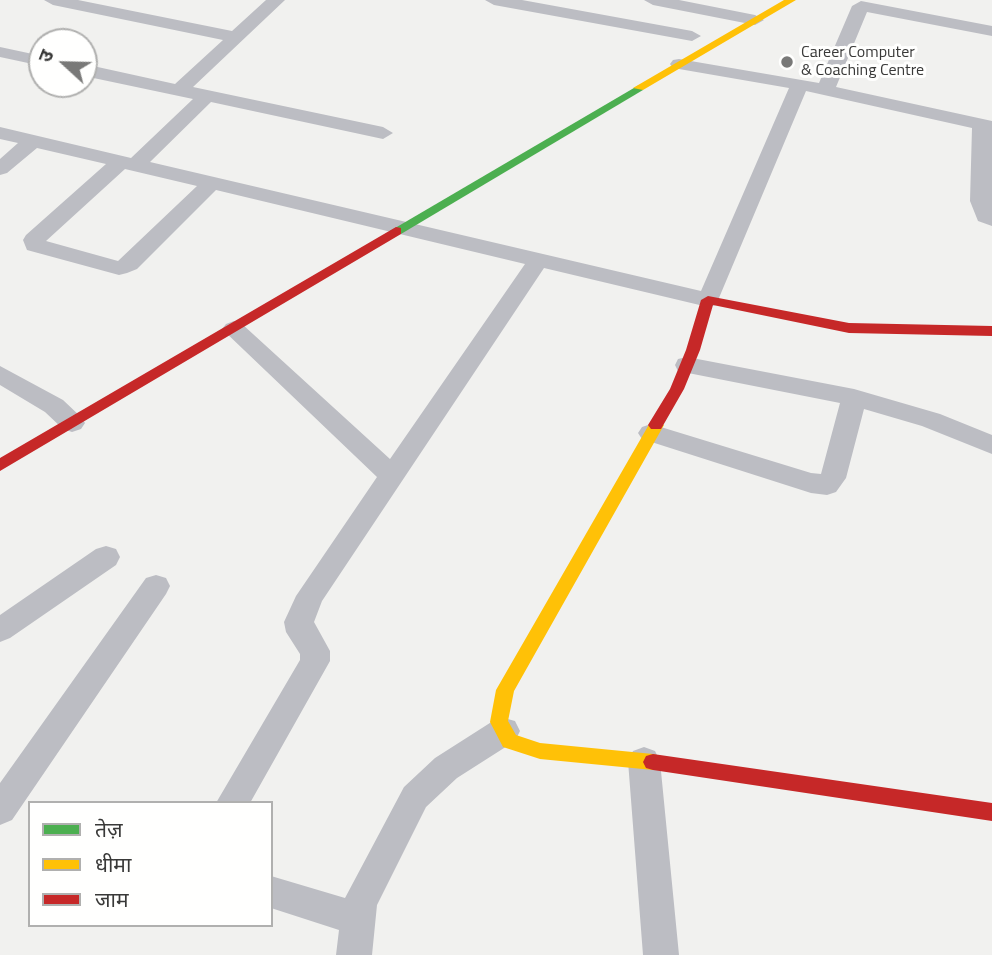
<!DOCTYPE html>
<html>
<head>
<meta charset="utf-8">
<style>
	body { margin:0 }
	#map { position:relative; width:992px; height:955px; overflow:hidden; background:#f1f1ef; font-family:"Titillium Web","Noto Sans Devanagari",sans-serif }
	canvas { display:block }
	.legend { position:absolute; left:28px; top:801px; width:245px; height:126px; box-sizing:border-box; background:#fffffe; border:2px solid #b0b0af; margin:0; padding:9px 12px; list-style:none; font-size:21px; color:#393938 }
	.legend li { display:flex; align-items:center; gap:14px; height:35px }
	.legend b { width:35px; border:2px solid #b0b0af }
	.north { position:absolute; left:28px; top:28px; width:70px; height:70px; box-sizing:border-box; background:#fffffe; border:2px solid #b0b0af; border-radius:50%; rotate:292deg; font-size:19px; font-weight:700; line-height:28px; text-align:center; color:#393938 }
	.north::after { content:''; display:block; margin:auto; width:24px; height:32px; background:#797978; clip-path:polygon(50% 0,100% 100%,50% 72%,0 100%) }
</style>
</head>
<body>
<div id="map">
<canvas width="992" height="955"></canvas>
<ul class="legend">
<li><b style="height:9px;background:#4caf50"></b>तेज़</li>
<li><b style="height:9px;background:#ffc107"></b>धीमा</li>
<li><b style="height:9px;background:#c62828"></b>जाम</li>
</ul>
<div class="north">उ</div>
</div>
<script>
const c = document.querySelector('canvas').getContext('2d');
c.lineJoin = 'round';
const toPath = rows => new Path2D(rows.map(r => 'M' + r).join(''));
function paint(path, color) { c.fillStyle = color; c.fill(path, 'evenodd'); }
function stroke(path, color, width, dash) { c.strokeStyle = color; c.lineWidth = width; c.lineCap = dash ? 'butt' : 'round'; c.setLineDash(dash || []); c.stroke(path); }
function label(font, color, halo, rows, align = 'center') {
  c.font = font + ' "Titillium Web",sans-serif'; c.lineWidth = 6; c.setLineDash([]); c.textBaseline = 'middle'; c.strokeStyle = halo; c.fillStyle = color; for (const [text, x, y, turn = 0] of rows) {
    c.save(); c.translate(x, y); c.rotate((+turn || 0) * Math.PI / 180); c.textAlign = isNaN(turn) ? turn : align; if (halo) c.strokeText(text, 0, 0); c.fillText(text, 0, 0); c.restore();
  }
}
paint(toPath([
	[44,0,78,0,232,31,266,0,285,0,193,87,383,127,393,133,383,139,211,102,150,162,701,291,789,88,679,69,673,68,670,64,673,60,679,59,819,83,852,6,861,1,992,26,992,36,867,12,836,87,992,121,992,226,978,221,970,201,972,128,806,91,716,305,708,307,544,268,322,601,314,622,330,651,330,661,250,803,216,803,300,660,300,654,286,632,284,622,296,596,377,477,222,329,226,324,234,321,242,324,390,459,525,264,216,190,137,269,127,273,119,275,27,250,23,240,26,235,106,164,37,148,7,173,0,175,0,159,18,143,0,139,0,127,131,158,193,99,84,76,84,64,175,84,223,40,53,5,44,0],
	[125,169,197,186,118,261,46,241,125,169],
	[485,0,522,0,692,31,701,36,692,41,494,5,485,0],
	[644,0,679,0,755,15,764,20,755,25,653,5,644,0],
	[0,47,42,56,42,66,0,57,0,47],
	[687,357,854,389,940,414,992,435,992,454,922,426,864,409,846,478,836,492,827,495,811,493,642,439,638,433,642,427,651,424,811,473,821,474,840,403,678,371,675,365,678,359,687,357],
	[0,366,63,400,81,417,85,423,81,429,72,432,63,429,45,412,0,385,0,366],
	[106,546,116,549,120,557,116,565,10,638,0,642,0,615,96,549,106,546],
	[156,575,166,578,170,586,166,594,12,820,0,825,0,783,146,578,156,575],
	[504,718,515,721,520,731,515,741,457,778,426,807,377,905,372,955,336,955,339,930,271,908,271,876,345,898,404,787,435,758,493,721,504,718],
	[644,747,655,751,660,761,679,955,643,955,628,761,633,751,644,747]
]), '#bcbdc3');
paint(toPath([
	[639,85,643,86,643,90,401,234,391,234,390,231,639,85]
]), '#4caf50');
paint(toPath([
	[784,0,796,0,643,90,633,88,784,0],
	[656,420,664,425,514,691,508,721,516,735,540,743,653,754,660,756,663,762,660,768,653,770,540,759,503,747,490,722,496,690,651,421,656,420]
]), '#ffc107');
paint(toPath([
	[396,227,401,228,401,234,0,471,0,458,396,227],
	[708,296,849,323,992,326,992,336,849,333,713,305,700,350,684,389,661,429,651,429,648,425,670,389,686,350,701,300,708,296],
	[653,754,992,803,992,821,653,770,646,768,643,762,646,756,653,754]
]), '#c62828');
for (const [x, y, r, color] of [
	[787,62,7,"#797978"]
]) { const dot = new Path2D(); dot.arc(x, y, r, 0, 2 * Math.PI); c.fillStyle = color; c.fill(dot); stroke(dot, '#fffffe', 2.5); }
label('16px', '#393938', '#fffffe', [
	["Career Computer",801,53],
	["& Coaching Centre",801,71]
], 'left');
</script>
</body>
</html>
